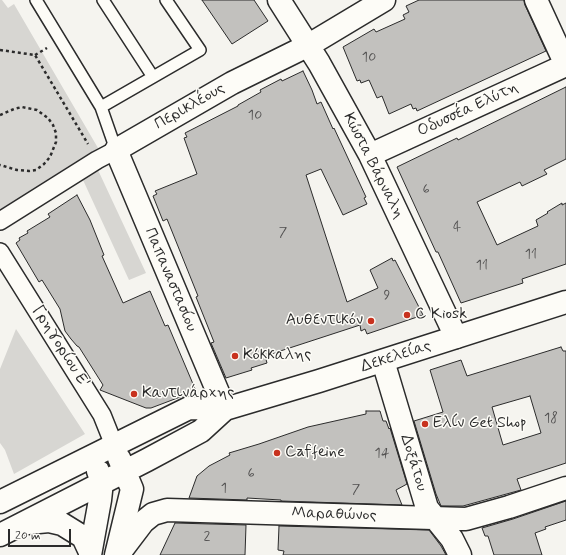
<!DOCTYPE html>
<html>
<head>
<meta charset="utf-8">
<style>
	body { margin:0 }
	#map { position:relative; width:566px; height:555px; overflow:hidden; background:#f5f4ef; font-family:Mynerve,sans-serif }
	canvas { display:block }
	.scale { position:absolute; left:8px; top:529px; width:63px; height:18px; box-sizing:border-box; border:2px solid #2b2b2b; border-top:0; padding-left:5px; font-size:12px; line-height:14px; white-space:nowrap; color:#2b2b2b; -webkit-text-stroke:3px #fdfcf7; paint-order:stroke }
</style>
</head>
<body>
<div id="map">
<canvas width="566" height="555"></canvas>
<div class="scale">20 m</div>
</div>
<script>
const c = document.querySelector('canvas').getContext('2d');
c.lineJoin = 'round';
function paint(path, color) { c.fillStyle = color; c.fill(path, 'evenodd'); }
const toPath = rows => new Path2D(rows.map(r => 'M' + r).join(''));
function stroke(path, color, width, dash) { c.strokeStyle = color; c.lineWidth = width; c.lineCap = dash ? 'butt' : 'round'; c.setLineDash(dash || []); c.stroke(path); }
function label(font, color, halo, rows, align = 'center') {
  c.font = font + ' Mynerve,sans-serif'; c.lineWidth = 3; c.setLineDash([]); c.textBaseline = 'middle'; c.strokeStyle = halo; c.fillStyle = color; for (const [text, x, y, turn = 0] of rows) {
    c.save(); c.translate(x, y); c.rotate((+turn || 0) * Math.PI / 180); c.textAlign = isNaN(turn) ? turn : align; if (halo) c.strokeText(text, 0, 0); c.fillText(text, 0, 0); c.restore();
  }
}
paint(toPath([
	[0,0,2,0,8,8,14,4,98,148,42,183,44,188,0,216],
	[98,170,146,273,129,280,83,180],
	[16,329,85,434,14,474,5,450,0,443,0,369]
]), '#d7d6d2');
const building = toPath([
	[202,0,254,0,268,21,232,44,202,0],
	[419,0,524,0,525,5,546,51,417,111,416,108,413,109,411,104,389,114,382,96,377,98,369,80,361,83,360,80,357,81,343,47,374,29,376,32,405,19,403,15,409,12,406,6,419,0],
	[303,71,312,90,317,104,321,102,333,129,334,128,366,197,364,198,367,204,343,215,321,169,306,175,347,302,378,288,370,270,392,258,393,261,395,260,423,315,367,334,365,329,361,331,360,325,265,356,267,363,251,368,252,370,226,378,211,343,214,342,196,297,198,296,167,219,163,221,153,196,157,194,155,191,197,174,184,138,187,137,185,133,238,106,238,105,261,92,260,90,281,79,282,81,303,71],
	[566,87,566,159,544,170,547,174,522,186,520,182,477,202,497,245,538,226,536,220,548,213,547,212,562,203,562,205,566,203,566,264,522,279,523,283,461,303,438,252,436,252,397,167,457,138,458,140,566,87],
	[77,195,90,220,104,255,102,256,123,303,150,291,165,326,168,325,196,391,151,408,146,408,100,390,103,385,79,347,77,346,71,339,65,331,60,309,42,280,39,282,16,243,20,240,19,238,28,233,27,231,50,217,48,214,77,195],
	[561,347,563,351,566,351,566,463,517,479,521,490,463,506,441,506,436,494,414,421,443,412,430,370,461,360,467,376,561,347],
	[530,396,541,433,503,445,492,407,530,396],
	[366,411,380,411,383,421,386,421,389,429,390,428,407,484,396,490,402,505,281,501,281,500,247,498,247,500,189,498,197,476,209,466,230,455,229,453,259,444,308,427,366,414,366,411],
	[566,501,566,520,545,527,546,529,535,533,542,555,494,555,488,536,485,536,482,528,513,519,566,501],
	[175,523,246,525,245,555,160,555,175,523],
	[279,526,429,530,441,546,446,555,283,555,284,551,278,550,279,526]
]);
paint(building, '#c2c1be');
stroke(building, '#2b2b2b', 1);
const service = toPath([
	[36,0,101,107,116,150],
	[103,0,153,77],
	[101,107,200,50,166,0]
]);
const pedestrian = toPath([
	[0,221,97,160,116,150],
	[0,252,102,415,114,445]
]);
const minor = toPath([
	[279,0,319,63,370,155,456,337],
	[536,0,566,65],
	[370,155,566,65],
	[383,361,427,508,452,539,460,555],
	[225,409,116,150,232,83,309,45,384,0],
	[118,555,143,522,153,514,167,510,466,519,509,507,566,488]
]);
const primary = toPath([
	[0,502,189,408,225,409,319,381,566,302],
	[28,523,49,521,62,524,83,537,90,552],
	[0,535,147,460,201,431,225,409],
	[90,555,100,500,102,482,98,471],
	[116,555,132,489,119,458]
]);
stroke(service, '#2b2b2b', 14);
stroke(pedestrian, '#2b2b2b', 20);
stroke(minor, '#2b2b2b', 25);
stroke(primary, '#2b2b2b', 25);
stroke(toPath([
	[0,50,35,55,88,144],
	[35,55,47,48],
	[0,115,14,109,22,107,37,110,48,118,53,125,56,133,56,142,50,157,44,164,36,170,29,171,17,170,0,165]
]), '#2b2b2b', 2.5, [3, 3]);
stroke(service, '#fdfcf7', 11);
stroke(pedestrian, '#fdfcf7', 17);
stroke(minor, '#fdfcf7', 22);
stroke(primary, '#fdfcf7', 22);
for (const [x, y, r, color] of [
	[407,315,4,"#c8321e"],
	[371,321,4,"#c8321e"],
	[235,356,4,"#c8321e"],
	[134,394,4,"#c8321e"],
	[425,424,4,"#c8321e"],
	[277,453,4,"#c8321e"]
]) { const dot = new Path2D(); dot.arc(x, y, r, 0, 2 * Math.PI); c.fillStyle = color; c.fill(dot); stroke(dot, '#fdfcf7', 1.5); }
label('14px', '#515050', null, [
	["10",369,58],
	["10",255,116],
	["6",426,190],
	["4",457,228],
	["7",283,233],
	["11",531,255],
	["11",482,266],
	["9",387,296],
	["18",551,419],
	["14",382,454],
	["6",251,474],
	["1",224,489],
	["7",356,490],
	["2",207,537]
]);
label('16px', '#2b2b2b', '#fdfcf7', [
	["Περικλέους",190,107,-30],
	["Οδυσσέα Ελύτη",468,110,-25],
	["Κώστα Βάρναλη",373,166,63],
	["Παπαναστασίου",170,280,67],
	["Γρηγορίου Ε'",60,347,58],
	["Δεκελείας",396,357,-18],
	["Δοξάτου",413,463,73],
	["Μαραθώνος",334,515,2]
]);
label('16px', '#2b2b2b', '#fdfcf7', [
	["C Kiosk",415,315],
	["Αυθεντικόν",363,321,"right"],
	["Κόκκαλης",243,356],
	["Καντινάρχης",142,394],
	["Ελίν Get Shop",433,424],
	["Caffeine",285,453]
], 'left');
</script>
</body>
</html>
